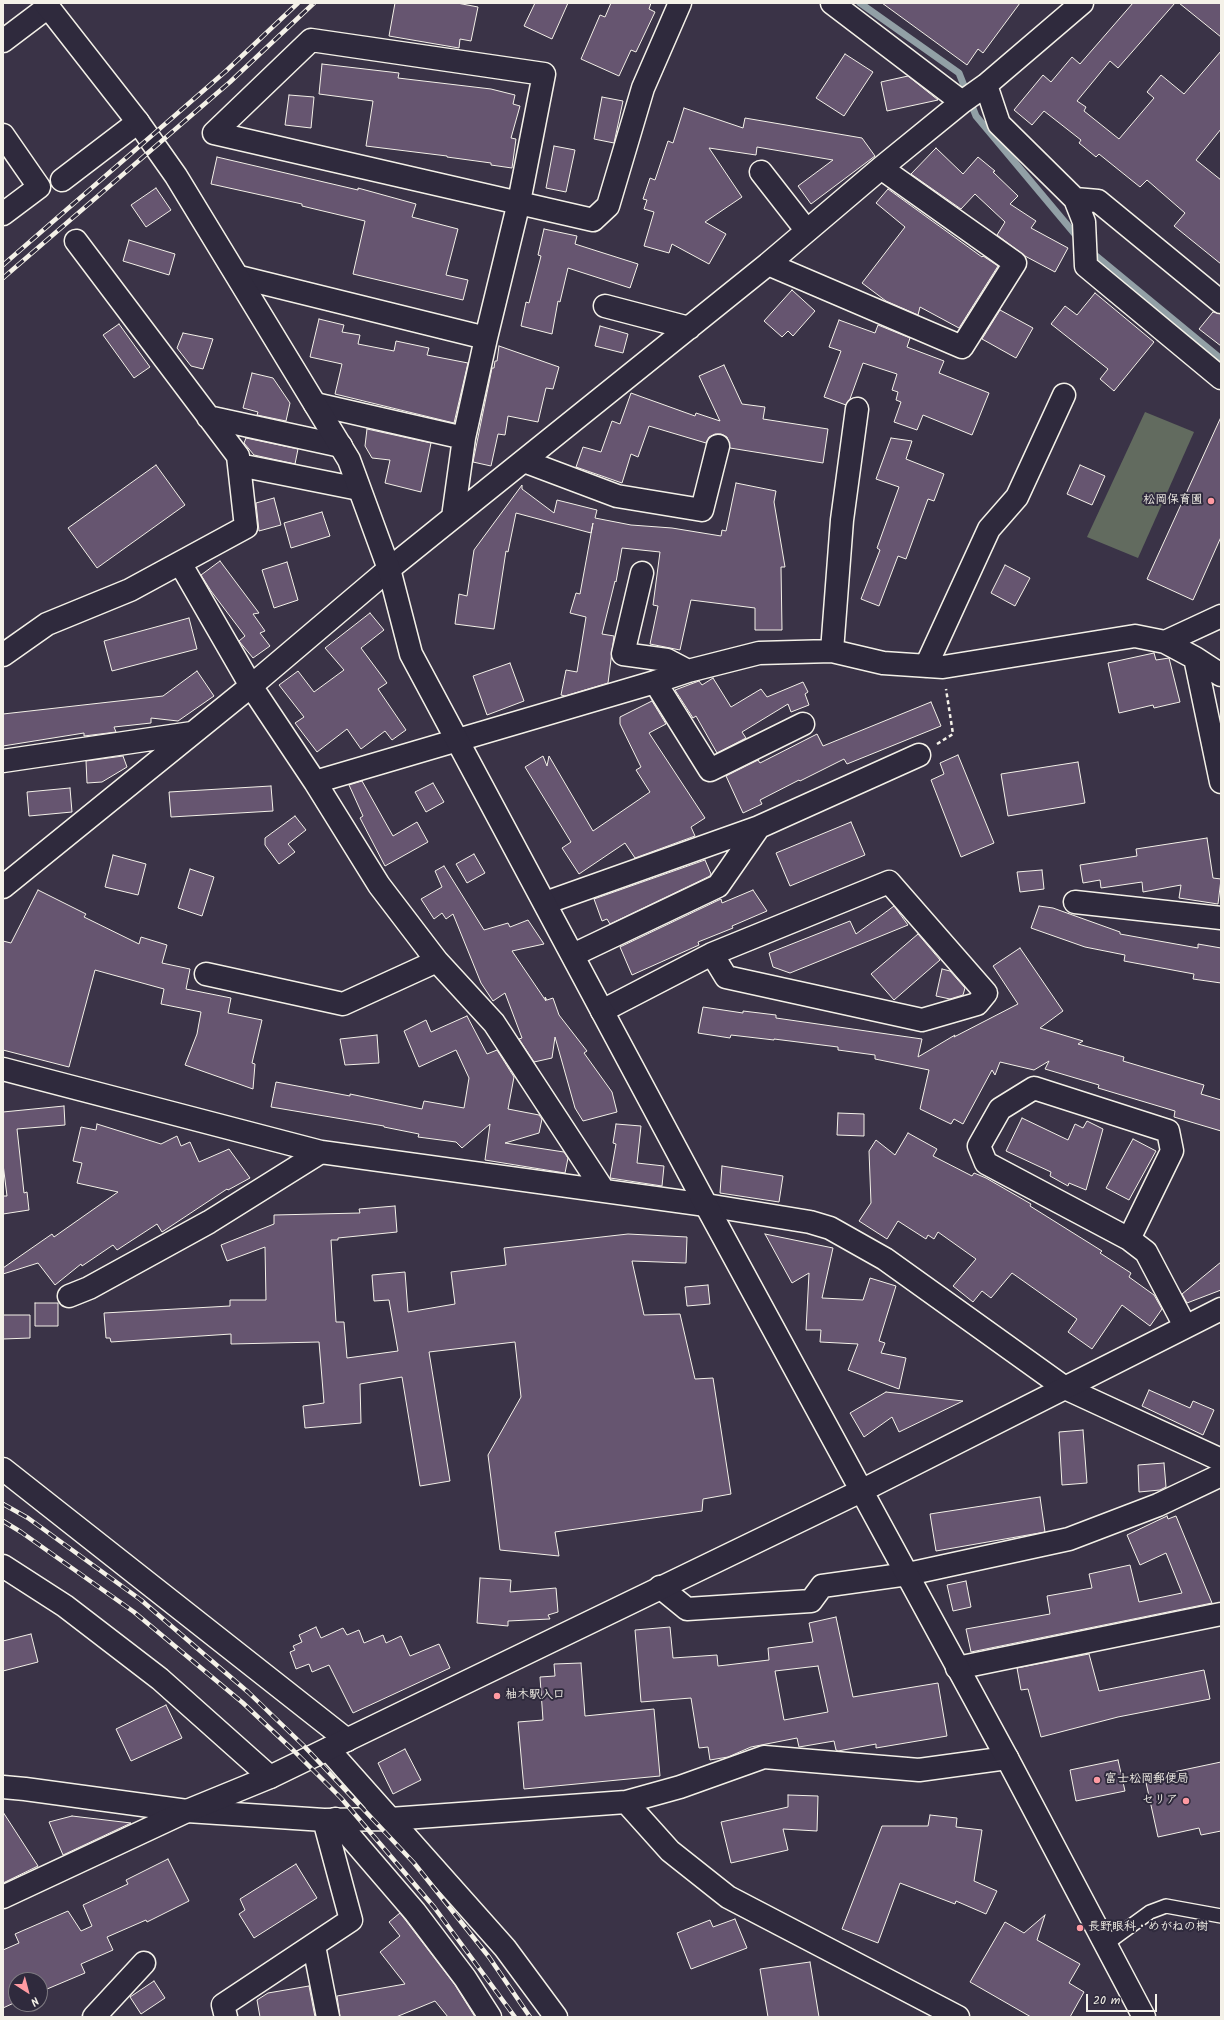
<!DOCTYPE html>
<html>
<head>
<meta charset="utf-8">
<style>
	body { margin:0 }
	#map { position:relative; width:1224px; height:2020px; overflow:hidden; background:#3a3347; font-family:Kalam,sans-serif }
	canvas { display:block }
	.frame { position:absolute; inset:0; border:4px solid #f4f1e8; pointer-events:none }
	.north { position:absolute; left:8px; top:1972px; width:40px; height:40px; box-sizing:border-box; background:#2f2a3d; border:1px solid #7e7a81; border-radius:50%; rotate:144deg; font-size:11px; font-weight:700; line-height:16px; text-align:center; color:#f4f1e8 }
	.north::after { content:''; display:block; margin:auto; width:14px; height:18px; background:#ff9aa2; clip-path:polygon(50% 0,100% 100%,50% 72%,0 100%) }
	.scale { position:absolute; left:1086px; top:1994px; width:71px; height:18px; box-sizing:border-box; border:2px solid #f4f1e8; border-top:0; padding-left:5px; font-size:12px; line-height:14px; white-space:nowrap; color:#f4f1e8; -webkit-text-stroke:3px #2f2a3d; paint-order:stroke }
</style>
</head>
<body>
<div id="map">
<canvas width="1224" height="2020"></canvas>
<div class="frame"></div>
<div class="north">N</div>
<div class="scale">20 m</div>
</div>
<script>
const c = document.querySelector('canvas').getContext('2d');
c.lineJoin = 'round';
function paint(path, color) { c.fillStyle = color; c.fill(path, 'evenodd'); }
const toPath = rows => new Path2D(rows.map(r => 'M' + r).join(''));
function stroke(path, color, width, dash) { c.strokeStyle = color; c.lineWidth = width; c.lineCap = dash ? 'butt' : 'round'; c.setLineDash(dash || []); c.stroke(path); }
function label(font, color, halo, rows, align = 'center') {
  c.font = font + ' Kalam,"Klee One",sans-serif'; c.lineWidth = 4; c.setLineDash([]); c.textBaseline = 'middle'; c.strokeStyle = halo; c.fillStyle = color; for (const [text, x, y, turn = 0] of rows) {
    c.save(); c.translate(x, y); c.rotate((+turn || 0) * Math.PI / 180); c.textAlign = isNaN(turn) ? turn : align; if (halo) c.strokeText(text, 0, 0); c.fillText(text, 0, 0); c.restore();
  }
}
paint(toPath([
	[1145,412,1194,432,1138,558,1087,537]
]), '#626b5f');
stroke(toPath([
	[860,3,959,73,976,116,1079,239],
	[1090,251,1221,359]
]), '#92a0a6', 7);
const building = toPath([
	[395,3,457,3,478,7,471,41,460,39,459,48,389,36,395,3],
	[535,3,568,3,552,39,524,26,535,3],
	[611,3,651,3,649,9,655,12,636,52,631,50,619,76,581,59,600,15,605,17,611,3],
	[882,3,1020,3,983,53,978,49,967,65,882,3],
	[1133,3,1175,3,1118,68,1110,61,1077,101,1086,107,1084,111,1119,139,1154,98,1147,92,1161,75,1184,94,1221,51,1221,129,1196,160,1221,180,1221,264,1174,226,1185,213,1147,180,1140,187,1099,154,1096,157,1079,143,1081,140,1044,111,1032,125,1014,110,1043,75,1051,82,1072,57,1080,64,1133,3],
	[1179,3,1221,3,1221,37,1179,3],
	[845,54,873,72,844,116,816,98,845,54],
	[322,64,399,73,398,78,491,89,515,95,513,104,520,106,511,138,516,139,512,168,491,165,491,163,447,157,447,156,366,146,373,101,319,94,322,64],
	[908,76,938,100,887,111,881,82,908,76],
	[289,95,314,97,311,128,285,125,289,95],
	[602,97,623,101,614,143,594,139,602,97],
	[684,108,743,128,745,118,862,138,875,156,811,204,798,186,833,160,757,147,756,155,709,148,742,197,705,222,726,234,709,264,672,244,669,253,644,246,654,212,644,209,647,200,643,199,650,178,655,180,668,141,673,143,684,108],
	[554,146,575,150,566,192,546,188,554,146],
	[936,148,963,174,978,157,995,171,993,172,1018,196,1010,204,1036,221,1031,228,1068,248,1055,272,1025,256,997,235,1005,222,975,194,961,209,911,174,936,148],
	[217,157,358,190,358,188,416,204,412,217,458,229,446,275,468,280,463,300,353,274,365,221,302,206,302,204,211,184,217,157],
	[156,188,171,210,146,227,131,205,156,188],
	[888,189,982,257,983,256,998,266,959,328,920,307,918,315,886,301,862,283,905,227,876,203,888,189],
	[544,229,577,236,575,244,638,264,630,288,568,268,560,302,558,301,552,334,521,326,526,302,529,303,541,256,538,255,544,229],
	[129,240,175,254,169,275,123,261,129,240],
	[792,290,815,311,793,336,788,331,782,337,764,321,792,290],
	[1095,293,1154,342,1114,391,1100,379,1108,369,1051,324,1065,306,1077,315,1095,293],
	[1000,310,1033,328,1016,358,982,339,1000,310],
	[1213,312,1221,314,1221,346,1199,329,1213,312],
	[319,319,344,325,342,332,360,335,358,344,394,351,396,341,429,348,427,355,468,363,454,423,335,394,342,364,310,357,319,319],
	[839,320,875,333,878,325,910,338,907,347,944,361,939,373,989,393,972,435,923,415,917,430,894,422,901,402,896,400,898,392,892,390,897,374,863,363,850,399,846,405,824,397,841,351,829,347,839,320],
	[119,324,150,367,134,378,103,335,119,324],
	[600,326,628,334,623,353,595,346,600,326],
	[183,333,213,339,203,369,191,366,177,348,183,333],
	[499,346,559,367,553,389,546,388,538,422,508,416,505,435,498,434,491,466,473,462,492,368,494,368,495,361,497,361,499,346],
	[724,365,742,404,765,407,763,419,828,429,823,463,730,448,727,437,721,434,715,434,709,437,706,443,649,426,638,457,631,454,622,483,576,467,583,447,601,452,612,421,620,424,631,393,695,416,696,413,720,421,699,376,724,365],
	[252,373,273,378,290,403,286,421,257,415,258,412,243,408,252,373],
	[1221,417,1221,537,1193,600,1147,579,1221,417],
	[367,429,431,443,421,492,385,483,390,460,372,458,365,446,367,429],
	[246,438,298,449,295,464,254,455,244,443,246,438],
	[891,438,912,441,906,459,944,474,934,501,928,499,906,559,898,556,879,606,861,599,880,550,877,548,899,487,876,479,891,438],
	[156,465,185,505,97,568,68,528,156,465],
	[1080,465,1105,476,1092,505,1067,494,1080,465],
	[736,483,776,491,774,502,785,567,781,567,782,630,755,630,755,608,691,600,680,650,650,644,658,606,653,605,660,552,622,548,616,582,615,581,602,634,614,636,608,683,565,696,561,695,566,670,577,672,586,617,570,613,576,593,580,594,593,523,591,533,516,513,508,552,506,551,494,629,455,624,459,594,467,596,474,550,522,485,522,489,554,513,557,500,597,510,595,518,631,525,672,528,721,536,722,530,726,531,736,483],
	[274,498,281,525,259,531,256,503,274,498],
	[322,512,330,536,291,548,284,523,322,512],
	[220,561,259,613,253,614,265,631,260,633,270,646,253,658,239,641,245,636,211,591,201,575,220,561],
	[287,562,298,600,274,608,262,570,287,562],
	[1005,565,1030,578,1015,606,991,593,1005,565],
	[370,613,384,630,361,648,387,683,378,689,406,730,392,740,385,731,361,749,347,729,317,752,295,723,304,717,279,685,298,671,314,692,344,670,325,648,370,613],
	[189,618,197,649,112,671,104,641,189,618],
	[1154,653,1156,660,1169,658,1180,702,1154,708,1153,705,1119,713,1108,663,1154,653],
	[510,663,524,701,487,715,473,676,510,663],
	[197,671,214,696,178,721,151,718,151,723,114,727,116,732,84,736,84,733,3,746,3,714,163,696,197,671],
	[713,678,731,707,761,689,767,697,803,682,808,692,805,694,809,705,791,712,788,704,742,732,746,738,717,753,696,716,693,718,675,690,699,681,702,685,713,678],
	[652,701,666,724,649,733,705,818,691,827,695,836,635,858,625,843,579,874,562,848,571,842,525,767,543,756,547,766,549,756,593,831,650,792,636,770,641,767,620,724,620,717,652,701],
	[931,702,941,726,847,764,844,759,800,781,799,780,760,800,762,804,743,813,726,776,758,760,760,763,817,734,823,746,931,702],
	[958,755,994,843,961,857,931,780,944,774,940,763,958,755],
	[123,756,127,767,102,782,87,783,86,761,123,756],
	[1078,762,1085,803,1008,816,1001,774,1078,762],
	[362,781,393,836,417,822,428,842,385,866,360,818,363,816,349,785,362,781],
	[433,783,444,802,426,812,415,792,433,783],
	[271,786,273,811,171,817,169,792,271,786],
	[70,788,72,812,29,816,27,792,70,788],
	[295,816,306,830,288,844,295,852,279,864,265,845,265,838,295,816],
	[851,822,865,855,790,886,776,853,851,822],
	[1207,838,1213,878,1221,879,1218,904,1179,898,1181,885,1143,892,1142,882,1101,888,1100,880,1083,883,1080,865,1137,856,1136,849,1207,838],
	[474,854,485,873,467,883,456,864,474,854],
	[113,855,146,864,138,895,105,887,113,855],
	[705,860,711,874,710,876,610,924,607,919,602,921,594,899,705,860],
	[444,866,484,930,508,923,510,927,528,920,544,944,512,951,546,1001,545,997,547,1000,553,998,559,1015,587,1051,584,1053,612,1092,617,1112,583,1121,575,1108,555,1037,552,1058,534,1062,519,1039,522,1038,505,993,493,1001,481,983,453,914,446,919,442,913,434,919,421,899,442,887,435,871,444,866],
	[190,869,214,877,202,916,178,908,190,869],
	[1042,870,1044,889,1020,892,1017,872,1042,870],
	[38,890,86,914,84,917,139,944,141,937,167,945,162,963,190,969,186,989,231,998,228,1013,262,1020,252,1063,255,1064,253,1089,185,1065,197,1034,201,1012,161,1004,164,989,95,970,69,1067,3,1050,3,941,11,943,38,890],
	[753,890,767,911,732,926,733,928,698,942,699,945,632,975,620,947,721,899,722,903,753,890],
	[894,906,908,925,790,973,773,967,769,953,850,921,856,934,894,906],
	[1039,906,1053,908,1120,932,1120,934,1198,948,1198,944,1221,948,1221,983,1193,979,1194,974,1124,961,1125,955,1085,947,1031,928,1039,906],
	[918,934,940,960,894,1000,871,974,918,934],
	[1020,948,1063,1011,1040,1028,1083,1041,1078,1044,1124,1057,1123,1061,1204,1085,1201,1094,1221,1100,1221,1131,1174,1117,1175,1111,1098,1088,1099,1085,1045,1069,1049,1061,1034,1070,1000,1062,995,1075,992,1070,963,1124,954,1119,951,1124,920,1109,929,1070,875,1059,875,1055,838,1050,838,1047,774,1039,774,1040,731,1035,730,1038,698,1033,703,1007,743,1013,743,1011,776,1015,776,1018,922,1039,918,1057,955,1035,954,1037,1018,1004,993,966,1020,948],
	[942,969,950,971,965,988,963,995,950,999,936,996,942,969],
	[467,1016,487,1054,497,1050,514,1077,508,1109,539,1115,542,1119,539,1133,505,1143,564,1152,568,1158,565,1173,485,1160,490,1124,462,1148,456,1142,418,1137,419,1134,384,1127,384,1126,271,1107,276,1082,350,1096,350,1094,422,1109,424,1101,464,1108,469,1078,456,1050,419,1067,404,1031,426,1020,431,1032,467,1016],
	[377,1035,379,1063,345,1065,340,1039,377,1035],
	[64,1106,65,1125,17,1129,24,1193,27,1192,29,1210,3,1214,3,1196,7,1196,3,1164,3,1112,64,1106],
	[838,1113,864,1114,864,1136,837,1135,838,1113],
	[1022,1118,1068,1140,1075,1124,1083,1128,1087,1121,1103,1129,1086,1190,1069,1183,1068,1186,1050,1176,1051,1172,1006,1151,1022,1118],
	[97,1124,161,1144,177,1136,181,1146,190,1142,199,1162,229,1149,250,1178,228,1190,227,1189,162,1232,157,1224,117,1250,113,1245,82,1266,81,1264,55,1285,38,1263,3,1274,3,1268,52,1234,54,1237,118,1192,77,1183,82,1163,73,1161,81,1127,96,1130,97,1124],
	[616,1124,641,1126,637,1163,664,1166,662,1186,610,1178,616,1144,613,1143,616,1124],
	[908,1133,937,1149,933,1156,972,1176,974,1173,986,1178,1031,1204,1030,1206,1102,1251,1100,1253,1131,1273,1129,1277,1154,1295,1162,1309,1150,1326,1122,1305,1092,1349,1068,1332,1077,1319,1012,1273,991,1298,982,1291,973,1302,953,1286,976,1259,938,1232,934,1239,928,1235,926,1239,898,1221,887,1239,859,1221,871,1203,869,1151,876,1140,895,1155,908,1133],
	[1133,1139,1156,1151,1129,1200,1106,1188,1133,1139],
	[722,1166,783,1176,779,1202,720,1193,722,1166],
	[395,1206,397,1232,338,1238,338,1240,331,1240,336,1322,344,1322,347,1358,398,1351,389,1300,374,1301,372,1275,405,1272,408,1312,455,1304,451,1272,506,1265,504,1248,628,1234,687,1237,686,1263,632,1261,644,1315,680,1314,695,1379,713,1378,731,1494,703,1499,702,1511,555,1532,559,1556,500,1550,488,1455,521,1397,515,1342,429,1352,450,1481,420,1486,402,1377,360,1384,361,1423,305,1428,303,1406,324,1403,319,1342,231,1344,231,1334,111,1342,110,1338,106,1338,104,1313,230,1306,230,1300,266,1300,265,1247,227,1261,221,1245,274,1224,274,1215,360,1213,359,1209,395,1206],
	[765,1234,833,1248,822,1298,863,1300,870,1278,896,1286,879,1341,885,1343,881,1353,906,1358,899,1389,848,1370,858,1344,820,1342,821,1330,806,1330,809,1273,792,1283,765,1234],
	[1221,1262,1221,1290,1187,1303,1182,1294,1221,1262],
	[708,1285,710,1304,687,1306,685,1287,708,1285],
	[35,1303,58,1303,58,1326,35,1326,35,1303],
	[3,1315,30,1315,30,1338,3,1339,3,1315],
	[1149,1390,1190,1408,1193,1401,1214,1410,1203,1435,1142,1406,1149,1390],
	[886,1392,963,1401,899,1432,892,1417,864,1437,850,1413,886,1392],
	[1083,1430,1087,1483,1062,1485,1059,1432,1083,1430],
	[1164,1463,1166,1487,1160,1490,1139,1492,1138,1465,1164,1463],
	[1040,1497,1045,1532,936,1551,930,1514,1040,1497],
	[1167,1516,1168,1519,1176,1516,1212,1603,971,1652,966,1629,1050,1614,1047,1596,1092,1588,1089,1574,1130,1565,1139,1602,1182,1593,1166,1553,1140,1565,1127,1535,1167,1516],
	[480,1578,511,1580,510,1592,556,1588,558,1612,548,1615,550,1619,508,1621,508,1626,477,1623,480,1578],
	[966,1581,971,1607,953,1611,947,1585,966,1581],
	[836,1617,853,1697,938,1683,947,1736,876,1748,876,1744,838,1751,836,1750,834,1741,799,1747,797,1738,751,1747,728,1757,710,1760,708,1747,699,1748,691,1698,641,1702,635,1630,670,1627,673,1658,717,1655,718,1666,769,1660,768,1648,813,1642,809,1623,836,1617],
	[818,1666,828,1712,784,1720,775,1671,818,1666],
	[316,1627,321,1638,343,1628,347,1635,359,1630,364,1643,383,1635,386,1643,401,1636,410,1656,439,1644,450,1668,353,1713,329,1665,312,1672,309,1664,296,1669,290,1652,295,1650,293,1646,302,1642,299,1635,316,1627],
	[31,1634,38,1662,3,1671,3,1641,31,1634],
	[1089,1654,1099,1691,1204,1670,1210,1699,1118,1717,1041,1737,1028,1689,1021,1690,1017,1668,1089,1654],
	[581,1663,585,1716,654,1709,660,1776,524,1789,518,1722,543,1720,540,1677,555,1676,554,1664,581,1663],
	[166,1705,182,1738,131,1761,116,1729,166,1705],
	[405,1749,421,1780,393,1794,378,1763,405,1749],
	[1118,1760,1125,1791,1076,1801,1070,1770,1118,1760],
	[1221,1762,1221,1831,1201,1835,1199,1828,1158,1837,1145,1778,1221,1762],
	[788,1795,818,1796,817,1831,783,1829,788,1850,731,1863,721,1822,788,1807,788,1795],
	[3,1812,38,1866,3,1883,3,1812],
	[930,1815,957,1818,956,1827,982,1830,974,1881,997,1891,986,1914,956,1901,955,1904,900,1883,878,1943,842,1929,882,1826,928,1826,930,1815],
	[72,1816,131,1823,63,1855,49,1822,72,1816],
	[168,1859,189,1901,147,1922,146,1920,107,1937,113,1950,81,1964,85,1973,40,1992,40,1980,16,1980,16,2002,3,2008,3,1950,19,1943,15,1934,68,1911,81,1931,92,1926,83,1905,128,1884,126,1880,168,1859],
	[296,1864,317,1898,254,1938,239,1914,245,1910,240,1899,296,1864],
	[400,1913,455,1985,475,2017,448,2017,435,2001,396,2017,340,2017,337,1996,405,1984,380,1952,400,1936,389,1922,400,1913],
	[1045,1915,1037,1940,1080,1964,1069,1983,1084,1992,1070,2017,1031,2017,970,1982,1005,1922,1024,1933,1045,1915],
	[735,1919,747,1948,691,1969,677,1933,710,1920,713,1927,735,1919],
	[810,1962,819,2017,768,2017,760,1969,810,1962],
	[154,1981,165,1998,141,2014,130,1997,154,1981],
	[309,1986,315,2017,260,2017,257,2000,268,1993,309,1986]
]);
paint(building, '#665570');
stroke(building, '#f4f1e8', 1);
const service = toPath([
	[1106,1944,1150,1912,1166,1906,1221,1916]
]);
const minor = toPath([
	[832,3,962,102],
	[3,41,48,7],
	[986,85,999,124,1075,199,1084,222,1086,266,1221,378],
	[214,133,311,40,544,74,519,202,486,338,464,438,453,517],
	[214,133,593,220,608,206,643,88,680,3],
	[3,135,39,187,3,214],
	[761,172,807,231],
	[62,180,138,122],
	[1075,199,1098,201,1221,302],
	[768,264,962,347,1015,263,881,168],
	[239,277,486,338],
	[605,306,689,328],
	[315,404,464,438],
	[208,417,341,446],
	[524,461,617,496,702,510,718,446],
	[239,465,359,489],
	[180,563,251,686,315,782,379,885,437,961,494,1023,604,1191],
	[642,573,623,654,667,660,688,671],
	[1165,642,1221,616],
	[832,651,842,520,857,409],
	[3,655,47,624,130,590,246,527,238,456,76,241],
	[1195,658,1221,675],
	[926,666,989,529,1017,497,1064,395],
	[655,682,710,770,803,724],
	[3,761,192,733],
	[315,782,655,682,688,671,759,653,832,651,883,663,943,667,1135,636,1165,642,1195,658,1221,782],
	[3,887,251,686,389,569,768,264,881,168,962,102,986,85,1082,3],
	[1075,902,1221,918],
	[545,903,759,827],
	[573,955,718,886,759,827,919,755],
	[206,974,343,1004,437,961],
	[602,1011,712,954,889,882,986,993,977,1004,922,1020,726,977,712,954],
	[3,1069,321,1152,706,1205,810,1222,830,1228,885,1259,1065,1388,1221,1460],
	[1129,1239,1172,1151,1168,1131,1034,1088,1000,1109,979,1146,986,1163,1129,1239,1146,1252,1185,1326],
	[69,1296,89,1288,209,1222,321,1152],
	[3,1469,347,1740],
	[3,1566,65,1606,160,1679,270,1777],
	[660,1587,687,1609,811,1601,822,1586,908,1574,1069,1539,1158,1505,1221,1475],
	[957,1668,1221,1614],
	[328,1749,505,1948,556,2017],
	[3,1787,25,1789,187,1811,324,1820,390,1819,626,1802,680,1787,764,1757,919,1770,1007,1758],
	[626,1802,670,1851,728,1897,958,2017],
	[335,1819,415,1912,465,1978,490,2017],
	[314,1946,328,2017],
	[94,2017,144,1963],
	[226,2017,223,2005,351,1920,324,1820]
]);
const tertiary = toPath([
	[45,3,138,122,176,176,349,460,389,569,411,654,706,1205,1007,1758,1144,2017],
	[3,1897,187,1811,270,1777,861,1491,1221,1309]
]);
stroke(service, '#f4f1e8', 16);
stroke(minor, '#f4f1e8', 25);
stroke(tertiary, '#f4f1e8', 25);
stroke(toPath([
	[937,744,953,734,946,689]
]), '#f4f1e8', 2.5, [4, 3]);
stroke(service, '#2f2a3d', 13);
stroke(minor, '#2f2a3d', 22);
stroke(tertiary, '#2f2a3d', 22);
const rail = toPath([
	[3,265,226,71,298,3],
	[3,278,230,82,314,3],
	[3,1504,28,1518,141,1600,248,1692,303,1745,414,1863,489,1957,530,2017],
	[3,1521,21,1532,134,1612,243,1703,294,1751,341,1798,434,1907,515,2017]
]);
stroke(rail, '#f4f1e8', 4.5);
stroke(rail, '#2f2a3d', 3, [9]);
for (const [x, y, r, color] of [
	[1211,501,4,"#ff9aa2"],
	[497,1696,4,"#ff9aa2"],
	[1097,1780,4,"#ff9aa2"],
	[1186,1801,4,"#ff9aa2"],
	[1080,1928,4,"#ff9aa2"]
]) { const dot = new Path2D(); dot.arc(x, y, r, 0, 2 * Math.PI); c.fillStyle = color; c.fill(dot); stroke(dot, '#2f2a3d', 1.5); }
label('bold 12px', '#f4f1e8', '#2f2a3d', [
	["松岡保育園",1203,501,"right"],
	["柚木駅入口",505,1696],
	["富士松岡郵便局",1105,1780],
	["セリア",1178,1801,"right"],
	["長野眼科・めがねの樹",1088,1928]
], 'left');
</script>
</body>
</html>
